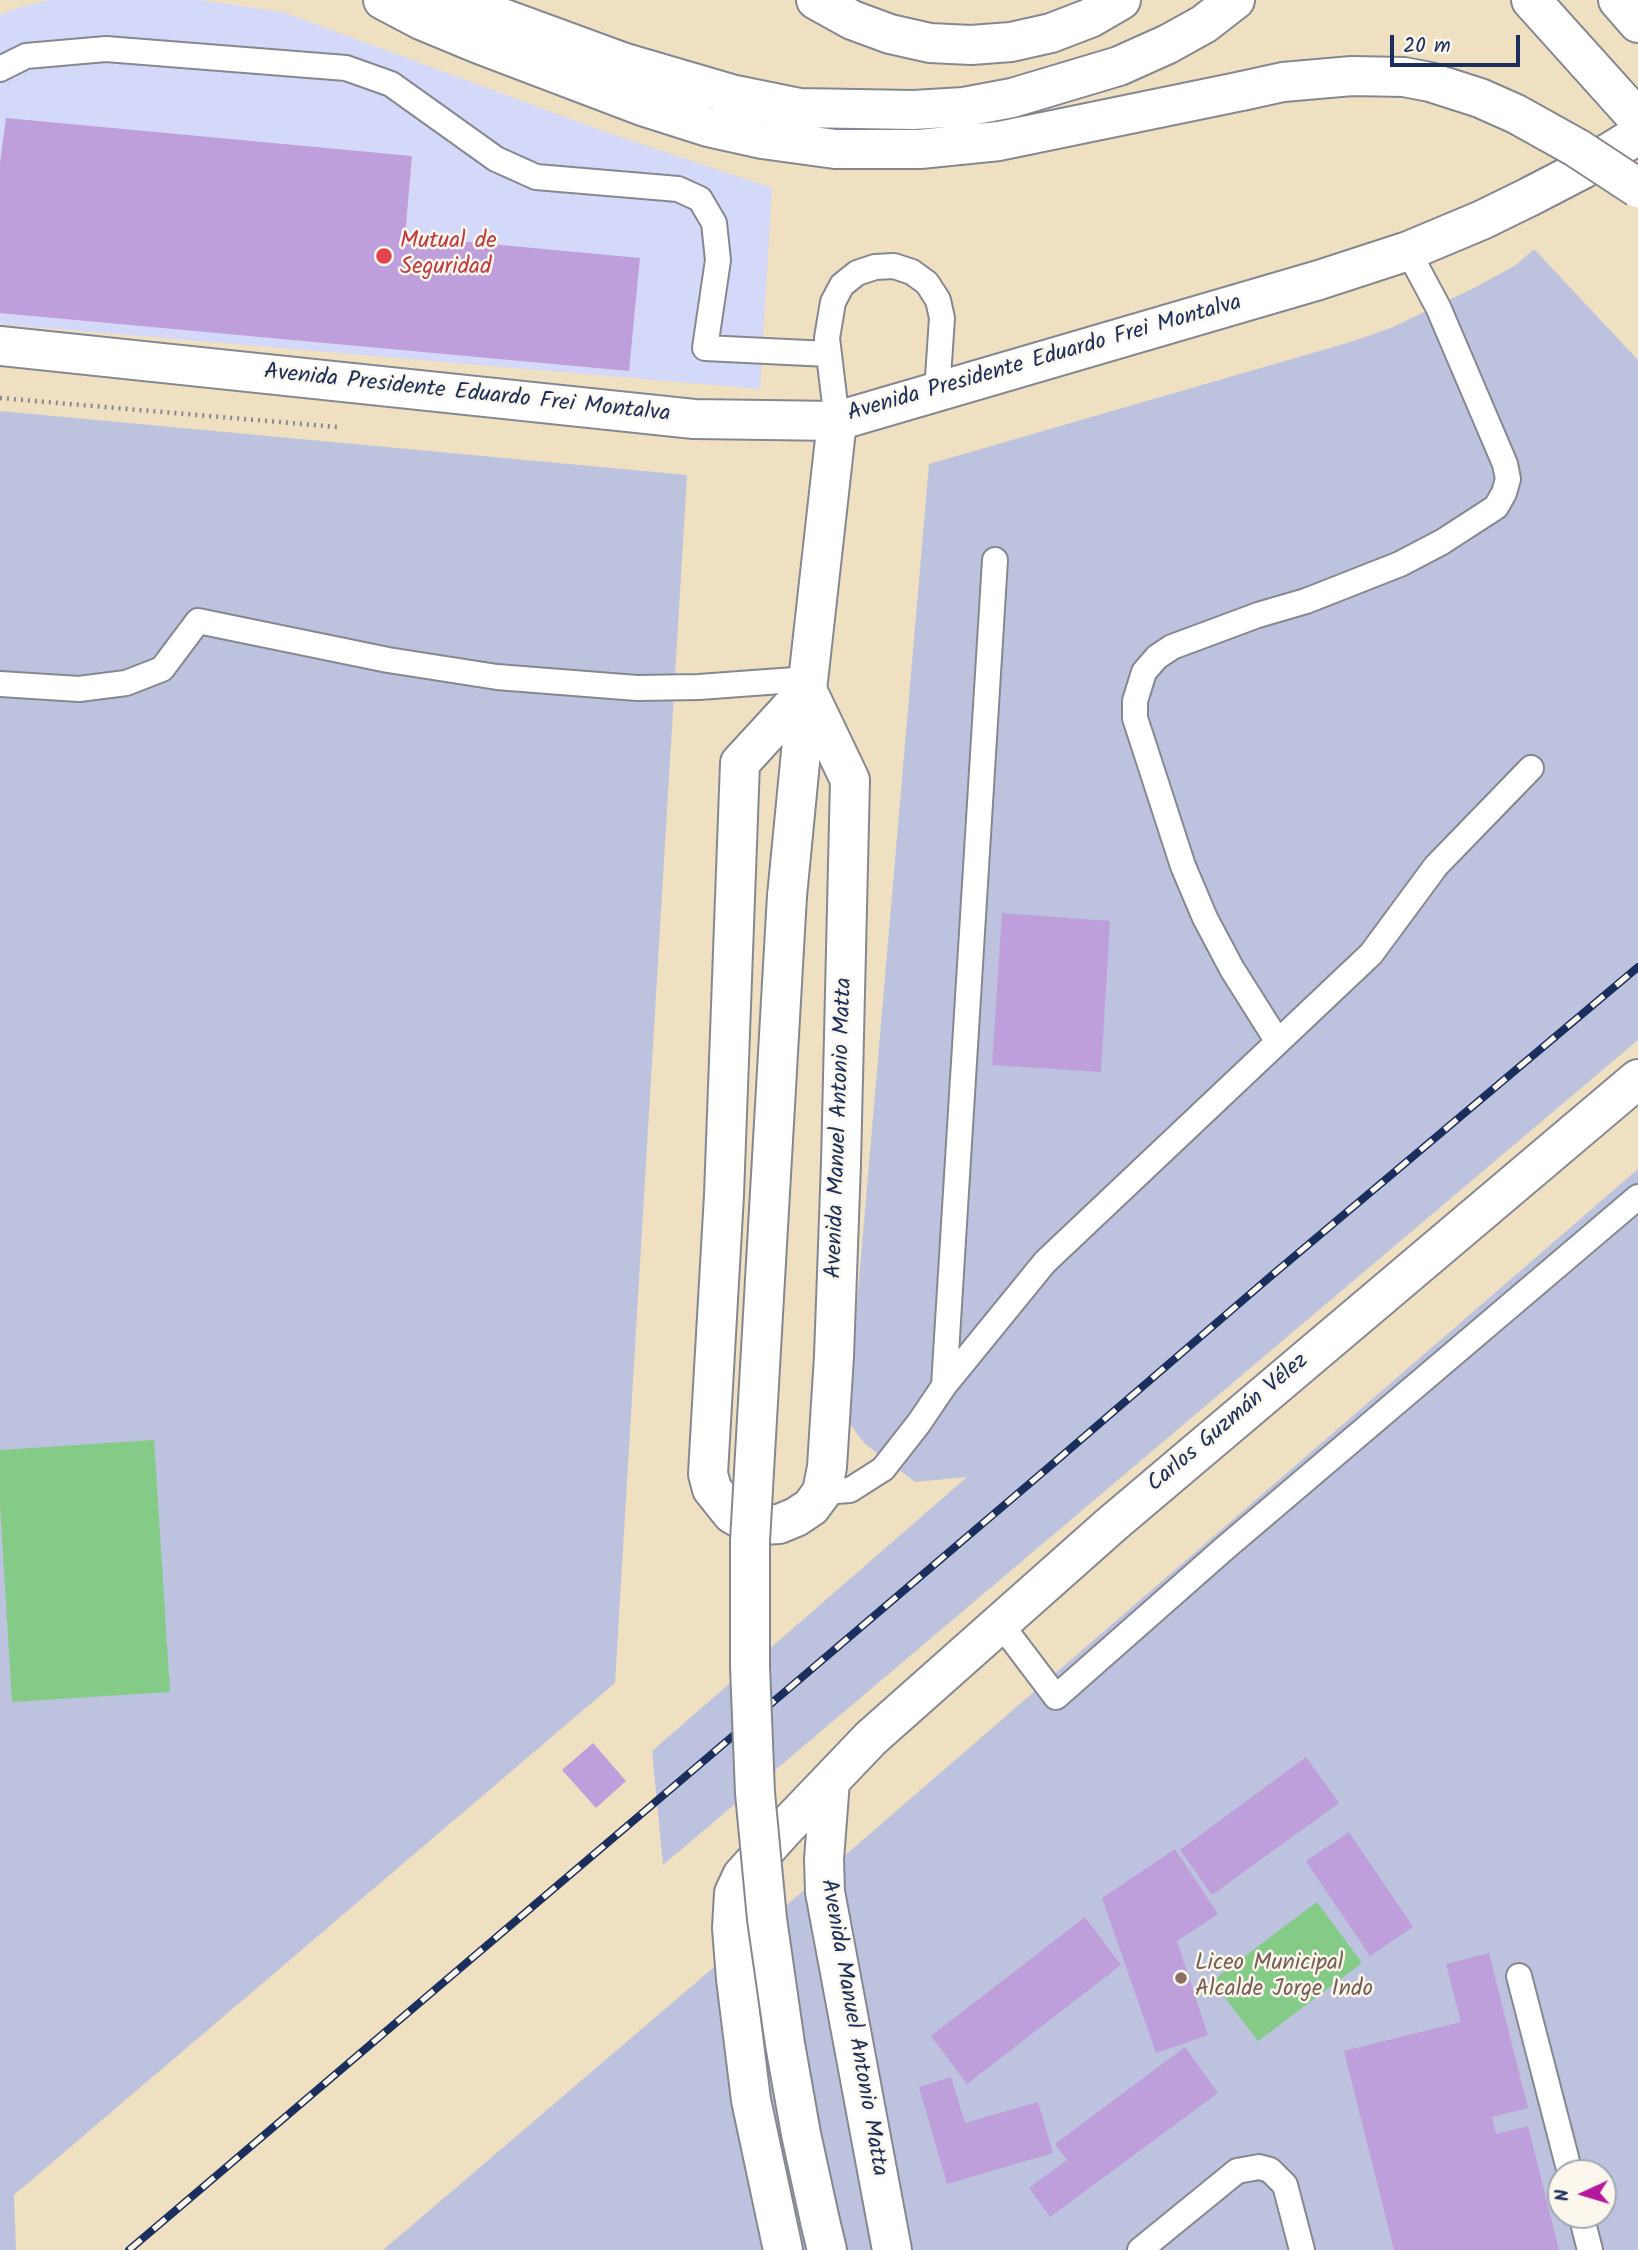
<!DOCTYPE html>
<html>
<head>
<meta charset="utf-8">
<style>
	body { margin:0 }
	#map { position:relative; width:1638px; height:2250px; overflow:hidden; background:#efe0c1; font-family:Kalam,sans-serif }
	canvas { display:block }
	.north { position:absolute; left:1547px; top:2159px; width:70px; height:70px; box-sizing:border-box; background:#fbf7ec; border:2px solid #a1a7b3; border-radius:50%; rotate:266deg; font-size:19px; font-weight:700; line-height:28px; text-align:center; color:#1b2f5e }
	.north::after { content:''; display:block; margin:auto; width:24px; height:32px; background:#b5179e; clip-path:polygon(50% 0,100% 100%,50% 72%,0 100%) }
	.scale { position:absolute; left:1390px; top:35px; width:130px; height:32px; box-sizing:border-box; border:4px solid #1b2f5e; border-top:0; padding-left:9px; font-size:21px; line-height:24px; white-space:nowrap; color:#1b2f5e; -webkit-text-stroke:5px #fbf7ec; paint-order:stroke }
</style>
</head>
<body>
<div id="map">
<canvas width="1638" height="2250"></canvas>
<div class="north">N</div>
<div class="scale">20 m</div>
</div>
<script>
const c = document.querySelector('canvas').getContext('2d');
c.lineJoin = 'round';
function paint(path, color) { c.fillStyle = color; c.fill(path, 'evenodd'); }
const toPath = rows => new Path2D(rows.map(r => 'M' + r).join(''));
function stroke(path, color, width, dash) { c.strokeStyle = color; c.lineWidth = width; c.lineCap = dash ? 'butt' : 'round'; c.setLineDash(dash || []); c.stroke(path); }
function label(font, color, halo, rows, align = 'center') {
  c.font = font + ' Kalam,sans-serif'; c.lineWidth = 5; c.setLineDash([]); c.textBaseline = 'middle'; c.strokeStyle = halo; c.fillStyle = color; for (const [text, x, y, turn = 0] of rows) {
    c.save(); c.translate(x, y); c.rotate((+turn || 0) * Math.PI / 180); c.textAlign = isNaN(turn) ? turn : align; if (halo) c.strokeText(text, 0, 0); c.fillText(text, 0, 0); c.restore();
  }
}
paint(toPath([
	[49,0,198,0,283,12,600,130,772,188,760,389,0,324,0,15,17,8]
]), '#d4d8f9');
paint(toPath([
	[1534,249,1638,360,1638,1040,663,1865,652,1751,967,1477,915,1482,864,1443,847,1420,929,464,1354,341,1393,327,1476,287,1516,265],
	[0,411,687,475,615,1683,14,2195,16,2250,0,2250],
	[1638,1169,1638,2250,383,2250,857,1845],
	[1561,2173,1603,2173,1603,2215,1561,2215]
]), '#bdc3de');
paint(toPath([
	[154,1440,170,1692,12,1702,0,1505,0,1450],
	[1317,1902,1362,1963,1258,2041,1212,1981]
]), '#84cb87');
paint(toPath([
	[6,118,412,156,405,236,640,258,629,371,0,313,0,163],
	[1002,913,1110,921,1101,1072,992,1065],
	[593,1743,626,1781,596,1808,562,1770],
	[1306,1757,1339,1803,1212,1895,1180,1850],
	[1349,1832,1413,1927,1370,1956,1306,1861],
	[1175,1849,1218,1914,1177,1941,1208,2035,1156,2053,1102,1898],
	[1085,1917,1121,1965,967,2084,931,2036],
	[1489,1953,1528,2108,1492,2117,1496,2134,1528,2126,1559,2250,1394,2250,1344,2051,1461,2022,1446,1964],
	[1185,2047,1218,2093,1050,2217,1029,2188,1067,2160,1055,2144],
	[951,2077,965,2123,1038,2102,1053,2153,947,2184,919,2087]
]), '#bf9fdb');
const lane = toPath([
	[0,69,26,56,106,49,346,68,391,84,496,159,536,177,678,189,700,199,714,223,718,260,705,348,828,354],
	[837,421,827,338,833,302,842,285,857,273,875,267,894,266,912,272,927,283,938,300,942,318,937,392],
	[0,684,79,689,126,683,162,669,198,621,388,660,497,677,637,688,699,687,808,679],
	[1278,1042,1232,969,1205,918,1183,866,1135,718,1135,701,1144,672,1157,657,1172,647,1258,615,1306,601,1400,564,1442,542,1496,507,1504,493,1508,479,1505,464,1438,307,1408,251],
	[944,1386,995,560],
	[822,1492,850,1490,883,1469,919,1423,944,1386,1045,1262,1371,954,1436,866,1531,768],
	[1000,1623,1056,1697,1225,1548,1638,1197],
	[1519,1976,1570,2173],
	[1581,2215,1590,2250],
	[1140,2250,1237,2171,1259,2167,1270,2170,1285,2185,1302,2250]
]);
const street = toPath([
	[807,690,850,780,841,1163,834,1356,827,1467,822,1492,811,1507,796,1517,779,1524,761,1525,745,1521,732,1514,712,1489,708,1474,724,1195,740,763,807,690]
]);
const secondary = toPath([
	[0,346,694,419,837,421,1319,280,1408,251,1482,220,1529,197,1581,170,1638,135],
	[787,896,807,690,837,421],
	[830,1781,824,1859,825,1892,892,2250],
	[820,2221,827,2250],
	[783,2250,751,2100,736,1979,732,1928,734,1893,742,1876,784,1829,871,1738,1112,1524,1638,1079]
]);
const primary = toPath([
	[1531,0,1638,119]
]);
const highway = toPath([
	[383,0,421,20,479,44,645,107,708,127,762,139,835,149,920,149,999,141,1242,91],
	[441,0,505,19,625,63,731,94,800,108,913,110,964,107,1012,98,1119,66,1168,44,1204,24,1235,0],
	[816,0,852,20,890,34,930,43,971,45,1011,42,1051,33,1090,18,1121,0],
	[1618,0,1638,23]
]);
stroke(lane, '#858890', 28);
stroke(street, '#858890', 42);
stroke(secondary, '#858890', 42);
stroke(primary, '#858890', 42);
stroke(highway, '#858890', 42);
stroke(toPath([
	[0,398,337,427]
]), '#858890', 4.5, [2, 5]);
stroke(lane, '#fff', 24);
stroke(street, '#fff', 38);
stroke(secondary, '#fff', 38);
stroke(primary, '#fff', 38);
stroke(highway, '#fff', 38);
const rail = toPath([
	[129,2250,1049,1467,1271,1276,1638,967]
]);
stroke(rail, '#1b2f5e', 8);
stroke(rail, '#fbf7ec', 5, [16]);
const secondaryBridge = toPath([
	[787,896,750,1541,750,1667,755,1793,767,1919,785,2044,801,2134,820,2221]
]);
const highwayBridge = toPath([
	[1242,91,1283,82,1352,76,1404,77,1430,82,1480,98,1516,114,1577,148,1638,188]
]);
stroke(secondaryBridge, '#858890', 42, []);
stroke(highwayBridge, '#858890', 42, []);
stroke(secondaryBridge, '#fff', 38);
stroke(highwayBridge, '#fff', 38);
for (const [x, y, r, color] of [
	[384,256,9,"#e0444e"],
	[1181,1978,7,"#8d6e63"]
]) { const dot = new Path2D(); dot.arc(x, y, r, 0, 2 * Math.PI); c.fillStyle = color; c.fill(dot); stroke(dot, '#fbf7ec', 2.5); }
label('23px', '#be3a42', '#fbf7ec', [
	["Mutual de",400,243],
	["Seguridad",400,269]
], 'left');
label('23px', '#1b2f5e', '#fbf7ec', [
	["Avenida Presidente Eduardo Frei Montalva",1045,360,-16],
	["Avenida Presidente Eduardo Frei Montalva",467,395,6],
	["Avenida Manuel Antonio Matta",841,1128,-88],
	["Carlos Guzmán Vélez",1229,1424,-40],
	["Avenida Manuel Antonio Matta",852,2028,80]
]);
label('23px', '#785e54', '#fbf7ec', [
	["Liceo Municipal",1195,1965],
	["Alcalde Jorge Indo",1195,1991]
], 'left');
</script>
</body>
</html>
